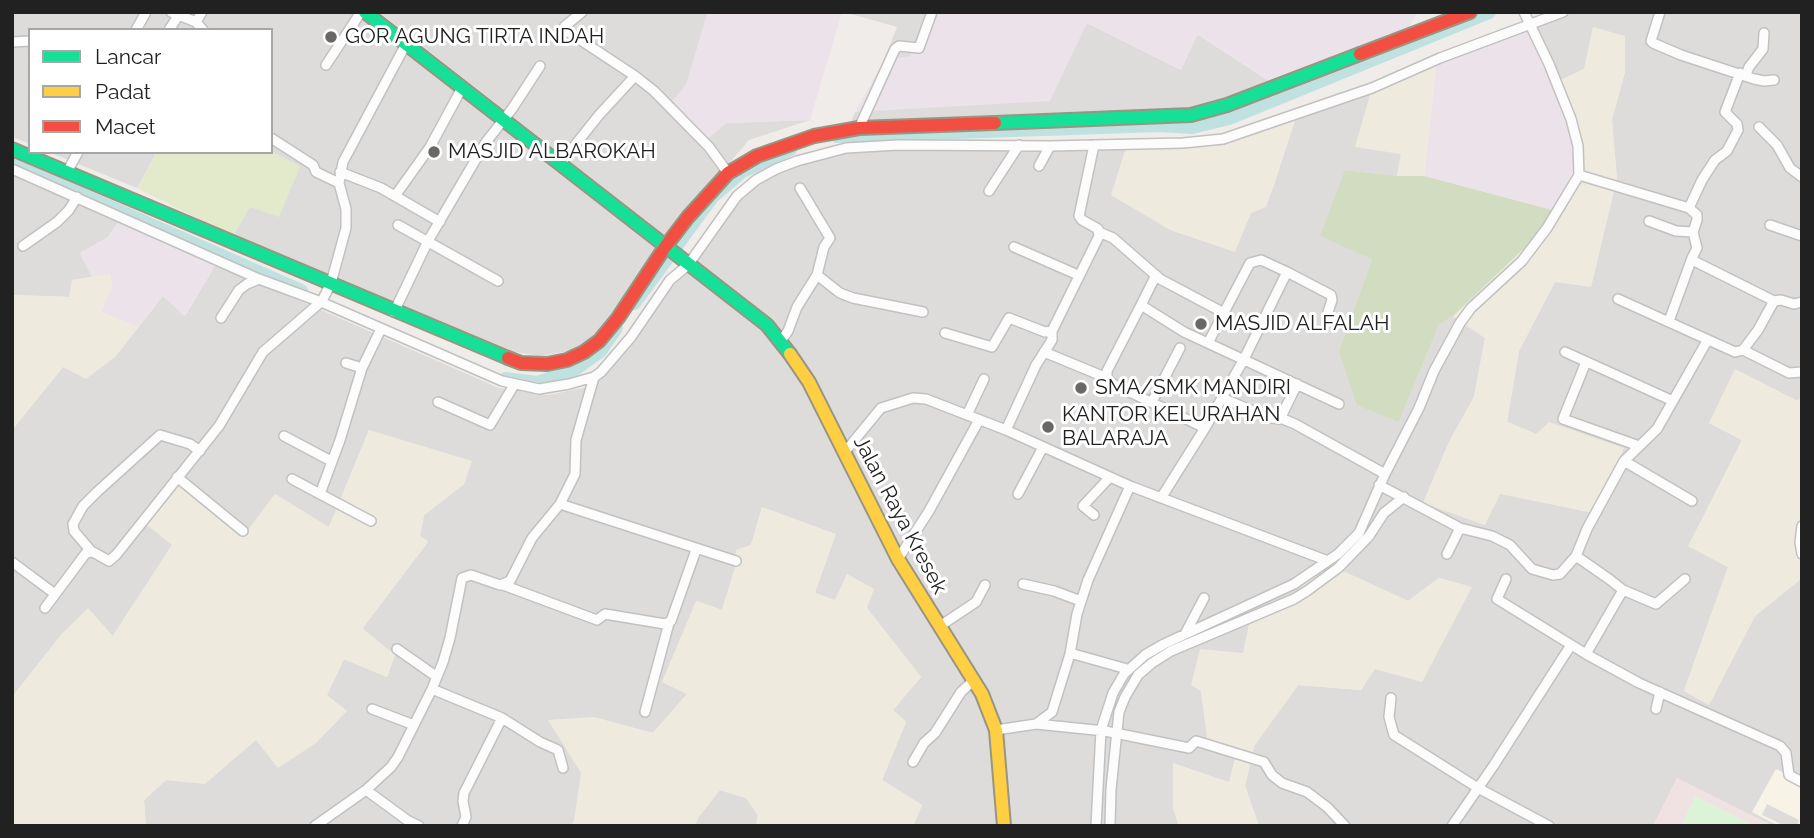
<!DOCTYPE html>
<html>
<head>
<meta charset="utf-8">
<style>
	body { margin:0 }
	#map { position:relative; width:1814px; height:838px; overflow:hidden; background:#efecea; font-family:Raleway,sans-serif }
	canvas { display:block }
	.frame { position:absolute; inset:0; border:14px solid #212121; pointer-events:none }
	.legend { position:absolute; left:28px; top:28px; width:245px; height:126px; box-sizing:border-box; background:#fff; border:2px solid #a6a6a6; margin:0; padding:9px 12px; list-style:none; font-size:21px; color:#212121 }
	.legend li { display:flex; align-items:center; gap:14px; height:35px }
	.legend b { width:35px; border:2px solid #a6a6a6 }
</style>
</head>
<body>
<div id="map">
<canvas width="1814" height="838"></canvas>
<div class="frame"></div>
<ul class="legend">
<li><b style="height:9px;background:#16e098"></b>Lancar</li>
<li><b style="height:9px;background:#ffcf43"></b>Padat</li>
<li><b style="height:9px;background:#f24e42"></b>Macet</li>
</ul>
</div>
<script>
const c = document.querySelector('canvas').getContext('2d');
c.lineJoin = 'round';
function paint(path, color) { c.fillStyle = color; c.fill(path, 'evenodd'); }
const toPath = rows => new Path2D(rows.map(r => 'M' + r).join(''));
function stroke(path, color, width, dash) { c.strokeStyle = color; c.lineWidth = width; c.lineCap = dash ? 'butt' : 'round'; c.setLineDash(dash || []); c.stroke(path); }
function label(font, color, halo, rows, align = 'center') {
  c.font = font + ' Raleway,sans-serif'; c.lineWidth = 6; c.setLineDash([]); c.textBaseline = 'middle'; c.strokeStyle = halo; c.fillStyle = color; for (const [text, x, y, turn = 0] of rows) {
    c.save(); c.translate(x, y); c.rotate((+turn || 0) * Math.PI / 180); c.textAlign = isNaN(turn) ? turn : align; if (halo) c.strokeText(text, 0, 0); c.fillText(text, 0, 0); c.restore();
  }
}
paint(toPath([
	[12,12,353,12,660,248,594,337,569,351,540,356,503,350,233,236,250,206,300,167,271,151,271,30,30,30,30,144,12,137],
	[379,12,708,12,686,85,670,104,705,141,726,123,810,120,749,140,709,187,669,239],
	[844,12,927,12,910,57,884,60,897,27],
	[1548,12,1802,12,1802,395,1798,401,1709,423,1742,440,1689,546,1728,567,1684,691,1709,704,1755,616,1802,578,1802,826,1773,826,1677,778,1653,826,1259,826,1245,786,1254,746,1298,685,1361,690,1374,669,1472,588,1439,578,1408,601,1323,562,1244,653,1201,690,1208,743,1236,756,1229,782,1173,808,1179,826,913,826,922,805,882,780,906,722,893,710,921,677,867,608,835,601,815,593,762,508,751,545,736,550,735,568,722,610,697,601,663,682,687,694,653,733,593,717,574,821,571,826,146,826,144,800,166,780,205,783,256,739,327,695,344,659,387,677,395,655,362,629,428,542,420,536,424,515,464,484,369,430,329,527,172,545,112,637,88,609,61,635,12,697,12,430,63,367,115,357,163,296,185,316,216,264,499,388,548,395,588,387,613,365,745,192,791,166,837,150,1126,148,1112,195,1251,213,1262,208,1272,191,1297,114,1320,101,1371,91,1401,154,1397,176,1345,170,1372,259,1339,351,1399,422,1439,325,1453,316,1485,338,1474,397,1449,442,1423,503,1500,493,1594,513,1536,434,1507,422,1519,351,1555,281,1591,286,1617,178,1611,120,1625,72,1584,69,1555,83,1528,20],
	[1087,23,1181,70,1197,34,1275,85,1204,106,1134,111,851,122,855,112],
	[49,152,157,152,137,188],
	[12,170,122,216,108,237,80,253,92,277,72,280,70,297,12,295],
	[719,790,746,798,758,815,756,826,695,826,698,818]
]), '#dedcdb');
paint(toPath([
	[1677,778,1773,826,1653,826]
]), '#f0e1e3');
paint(toPath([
	[708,12,842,12,810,120,726,123,705,141,670,104,686,85],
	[927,12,1417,12,1408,29,1275,85,1198,34,1181,70,1087,23,1050,101,855,112,884,60,910,56],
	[1528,20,1579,142,1575,166,1556,211,1424,176,1437,60],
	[122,216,216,264,184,316,163,296,138,327,101,312,112,286,110,274,92,277,80,253,108,237]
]), '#ece2ea');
paint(toPath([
	[1776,769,1802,782,1802,820,1800,826,1797,826,1799,820,1767,804,1762,815,1785,826,1779,826,1752,812]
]), '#f7f3e7');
paint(toPath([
	[1593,27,1625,36,1625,72,1612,120,1617,178,1591,287,1555,282,1519,351,1507,422,1536,434,1549,422,1624,448,1594,513,1500,494,1485,525,1423,503,1449,442,1474,397,1485,338,1453,316,1533,240,1556,211,1575,166,1579,142,1555,83,1584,69],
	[1437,60,1424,176,1397,176,1401,154,1355,147,1371,91],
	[1297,114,1266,207,1251,213,1235,252,1170,230,1111,195,1126,148,1207,138],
	[110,274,112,286,101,312,138,327,115,357,86,379,63,367,12,430,12,295,69,297,72,280],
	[1735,369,1798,401,1802,395,1802,578,1755,616,1709,705,1684,691,1728,567,1688,546,1742,440,1709,423],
	[369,430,472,461,464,484,424,515,420,536,428,541,362,628,395,655,387,677,344,659,327,695,347,711,316,743,278,768,256,740,205,784,166,780,144,800,146,826,12,826,12,697,61,635,88,608,113,636,172,545,142,521,176,478,244,535,275,494,329,527],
	[762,507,836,534,815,593,835,600,847,574,874,589,867,608,921,677,893,710,906,722,882,780,922,805,913,826,756,826,758,815,746,798,720,790,698,818,695,826,571,826,574,821,581,773,548,720,593,717,653,733,687,694,662,682,696,601,722,610,735,568,736,550,751,545],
	[1323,562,1408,601,1439,578,1472,587,1422,682,1375,669,1361,690,1298,685,1254,746,1245,786,1259,826,1179,826,1173,808,1173,763,1229,782,1236,756,1208,743,1201,691,1191,685,1200,649,1243,653,1251,614,1297,592]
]), '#eeebde');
paint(toPath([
	[271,151,300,167,279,217,250,207,233,236,137,188,157,152]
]), '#e3eacb');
paint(toPath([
	[1345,170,1397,176,1424,176,1556,211,1533,240,1453,316,1439,325,1399,422,1357,405,1339,351,1372,259,1320,236]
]), '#d1dcc1');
paint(toPath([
	[1695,796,1756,826,1681,826]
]), '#ddf3d7');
stroke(toPath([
	[837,136,1160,125,1192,127,1229,118,1489,12],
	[12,164,301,291],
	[634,303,712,197,741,172,790,149],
	[506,379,537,383,572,371,600,351,616,328]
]), '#bfe1e0', 14);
const street = toPath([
	[171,12,196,22],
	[202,12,196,22,203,30],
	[582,12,565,26,567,31,635,76,654,91,709,147,728,173],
	[1660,12,1651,41,1653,43,1681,55,1754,79,1764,81,1774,80],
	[136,30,146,12],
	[169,30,178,16],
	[12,42,30,41],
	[326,65,361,12],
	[1746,75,1749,67,1763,49,1764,33],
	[1759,127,1777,145,1790,168,1802,177],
	[859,128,895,49,899,46,919,48,932,12],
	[271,138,313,165,316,172,339,183],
	[560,164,599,115,635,76],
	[1039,166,1050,146],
	[12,169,259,279,321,302,502,381,539,389,569,384,594,377,601,372,631,337,670,280,688,265,737,196,756,180,776,169,797,161,846,148,898,145,1050,146,1183,143,1223,139,1372,88,1440,58,1563,12],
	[67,172,78,152],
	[340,172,381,188,440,222],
	[1579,175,1689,208,1697,215,1697,220,1693,232,1697,248,1692,258,1694,261,1774,301,1781,300,1794,304,1802,302],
	[989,191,1019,145],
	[395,196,430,147,462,88],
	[1689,208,1702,180,1715,160,1727,151,1738,130,1737,124,1725,112,1740,73],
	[1649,221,1676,231,1693,232],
	[398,225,498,281],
	[1770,225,1802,236],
	[1099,232,1113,238,1160,279,1224,313],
	[23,246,57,222,69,210,77,197],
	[1014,247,1078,275],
	[817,275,840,293,853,298,923,312],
	[1618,299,1735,352,1743,350,1758,330,1774,301],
	[1141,305,1156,275],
	[394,312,428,241,486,142,512,109,540,66],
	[221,318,239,290,247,284,259,279],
	[1669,321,1692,258],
	[945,333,992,347,1009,318,1045,332,1052,331,1099,236,1098,229,1082,220,1079,216,1094,145],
	[781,341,788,331,797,307,817,275,824,247,830,238,800,188],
	[1208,343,1250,263,1261,260,1287,272],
	[1743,350,1789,373,1802,372],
	[1044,352,1107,378],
	[1565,352,1673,401],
	[1586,362,1563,419,1639,446],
	[346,363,362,368],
	[594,377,576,440,575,474,560,504,736,561],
	[1222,398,1269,418,1283,419,1295,424,1385,474],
	[438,402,490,425,514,385],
	[1152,402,1180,348],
	[967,415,984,379],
	[1280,419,1297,384],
	[1205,428,1113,384,1107,378,1107,371,1141,305,1184,332,1339,404],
	[1006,430,1036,365,1052,340,1052,331],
	[284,436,331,461],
	[844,453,881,408,913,398,926,399,1006,430,1130,486,1328,561],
	[1624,461,1692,501],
	[177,477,243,531],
	[292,479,320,494,340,440,362,368,381,329],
	[1379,485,1460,528,1492,536,1510,545,1532,569,1553,575,1560,574,1576,556,1609,579,1623,590,1586,654,1639,683,1780,746,1786,753,1789,775,1802,782],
	[320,494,371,521],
	[1018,494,1043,447],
	[1161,498,1205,428,1244,359,1287,272,1331,295,1332,300,1328,312],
	[1094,515,1083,506,1110,477],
	[1802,526,1800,542,1802,554],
	[91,551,74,531,73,524,83,506,97,492,160,435,190,444,200,451],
	[1447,554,1460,528],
	[1576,556,1587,529,1624,461,1657,429,1707,341],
	[898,559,929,511,979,420],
	[12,562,55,594],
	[1506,579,1497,599,1586,654],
	[1023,584,1054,591,1081,601],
	[503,585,597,620,605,614,665,624,671,621,696,550],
	[1623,590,1656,604,1685,579],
	[45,608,86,553,93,552,109,561,116,555,219,426,263,352,322,301,331,283,346,228,346,209,339,183,343,162,406,44],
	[940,626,976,602,985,585],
	[1185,634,1204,598],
	[397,649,437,677],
	[1070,653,1127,669],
	[432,689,502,718,540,742,558,750,563,768],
	[1391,698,1389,717,1394,735,1478,788,1549,826],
	[372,709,414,725],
	[1656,709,1660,692],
	[645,712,669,623],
	[1036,724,1052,712,1070,654,1077,614,1088,580,1130,486],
	[996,730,1036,724,1105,731,1189,748,1196,741,1264,762,1272,775,1282,783,1307,792,1327,807,1345,826],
	[913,762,924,743,935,733,961,692,974,680],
	[366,790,407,820,419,826],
	[315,826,366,790,391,767,398,757,432,689,443,662,450,638,462,578,471,575,500,585,510,581,532,538,560,504],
	[462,826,466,817,463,801,464,793,502,718],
	[1096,826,1101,730,1113,693,1124,674,1145,655,1164,644,1294,584,1338,554,1359,533,1385,474,1419,408,1434,371,1460,323,1471,308,1522,261,1547,228,1579,175,1578,146,1571,119,1549,64,1524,12],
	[1110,826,1111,789,1119,712,1125,697,1138,675,1152,663,1171,651,1294,599,1307,591,1338,568,1369,536,1384,513,1404,497],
	[1452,826,1494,765,1571,645]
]);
const fast = toPath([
	[365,12,767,325,790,354],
	[995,123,1191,115,1227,105,1360,54],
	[12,149,508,358]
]);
const slow = toPath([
	[790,354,809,382,898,559,982,694,996,730,1004,826]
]);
const jam = toPath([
	[1360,54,1470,12],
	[508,358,521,363,547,364,567,360,584,352,599,341,618,318,665,247,688,217,728,173,757,156,814,136,859,128,995,123]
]);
stroke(street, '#c2c1c0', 12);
stroke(fast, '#999582', 16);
stroke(slow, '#999582', 16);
stroke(jam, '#999582', 16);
stroke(street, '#fdfcfc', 9);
stroke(fast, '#16e098', 12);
stroke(slow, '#ffcf43', 12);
stroke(jam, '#f24e42', 12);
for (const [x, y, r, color] of [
	[331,37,7,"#696867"],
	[434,152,7,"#696867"],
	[1201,324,7,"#696867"],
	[1081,388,7,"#696867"],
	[1048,427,7,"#696867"]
]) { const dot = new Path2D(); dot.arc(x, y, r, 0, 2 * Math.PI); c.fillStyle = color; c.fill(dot); stroke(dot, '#fff', 2.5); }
label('21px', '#212121', '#fff', [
	["GOR AGUNG TIRTA INDAH",345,37],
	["MASJID ALBAROKAH",448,152],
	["MASJID ALFALAH",1215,324],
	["SMA/SMK MANDIRI",1095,388],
	["KANTOR KELURAHAN",1062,415],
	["BALARAJA",1062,439]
], 'left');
label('21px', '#212121', '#fff', [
	["Jalan Raya Kresek",900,515,62]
]);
</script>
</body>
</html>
